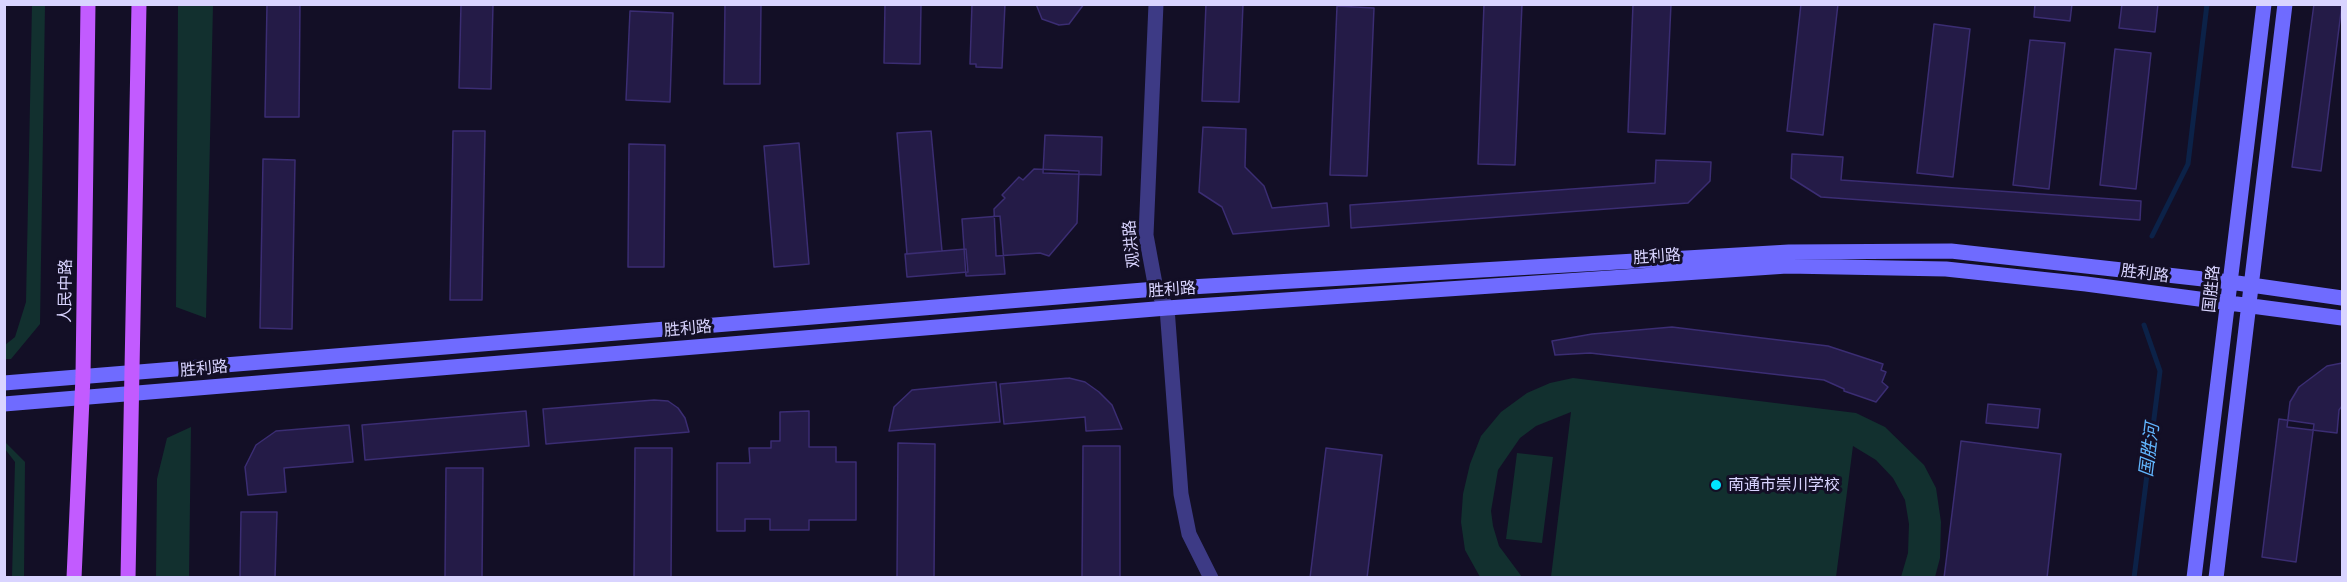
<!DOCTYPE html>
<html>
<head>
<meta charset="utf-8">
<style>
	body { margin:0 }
	#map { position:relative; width:2347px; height:582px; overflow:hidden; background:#130f26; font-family:"Open Sans",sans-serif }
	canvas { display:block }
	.frame { position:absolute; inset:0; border:6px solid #d9d4ff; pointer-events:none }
</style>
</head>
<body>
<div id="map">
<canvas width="2347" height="582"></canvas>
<div class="frame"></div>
</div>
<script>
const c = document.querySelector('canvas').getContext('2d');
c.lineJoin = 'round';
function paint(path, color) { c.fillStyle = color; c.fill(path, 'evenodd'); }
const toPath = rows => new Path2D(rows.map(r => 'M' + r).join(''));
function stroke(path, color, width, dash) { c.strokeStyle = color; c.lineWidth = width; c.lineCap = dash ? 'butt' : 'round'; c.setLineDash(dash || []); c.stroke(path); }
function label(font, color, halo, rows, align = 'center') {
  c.font = font + ' "Open Sans","Noto Sans SC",sans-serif'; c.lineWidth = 6; c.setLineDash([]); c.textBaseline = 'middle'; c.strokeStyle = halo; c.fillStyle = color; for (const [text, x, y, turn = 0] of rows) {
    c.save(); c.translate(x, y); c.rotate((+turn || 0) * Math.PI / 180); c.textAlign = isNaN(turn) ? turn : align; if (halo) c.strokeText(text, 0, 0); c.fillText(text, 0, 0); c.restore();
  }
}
paint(toPath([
	[32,5,45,5,40,324,11,359,5,359,5,345,15,337,26,302],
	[178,5,213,5,206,318,176,307],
	[1573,378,1856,413,1885,427,1924,465,1936,488,1941,522,1940,558,1935,577,1901,577,1908,553,1909,524,1905,500,1893,478,1876,460,1853,446,1836,577,1551,577,1571,412,1536,426,1520,438,1498,470,1491,511,1493,526,1499,546,1522,577,1480,577,1465,550,1461,522,1463,494,1470,464,1481,436,1501,412,1527,393,1550,383],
	[191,427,189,577,156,577,157,479,167,438],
	[4,441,25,462,24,577,12,577,15,462,5,449],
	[1517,453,1553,457,1542,543,1506,539]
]), '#12302f');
stroke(toPath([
	[2152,236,2188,164,2207,4],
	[2134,578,2160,371,2144,325]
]), '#0c2248', 5);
const building = toPath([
	[267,4,300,4,299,117,265,117,267,4],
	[461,4,493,4,491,89,459,88,461,4],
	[725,4,761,4,760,84,724,84,725,4],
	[885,4,921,4,920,64,884,63,885,4],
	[972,4,1005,4,1002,68,976,67,976,64,970,64,972,4],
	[1036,4,1084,4,1069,24,1059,25,1042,19,1036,4],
	[1206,4,1243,4,1239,102,1202,101,1206,4],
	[1484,4,1522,4,1515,165,1478,164,1484,4],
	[1633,4,1671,4,1665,134,1628,132,1633,4],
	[1801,4,1838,4,1823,135,1787,131,1801,4],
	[2035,4,2072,4,2070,21,2034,17,2035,4],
	[2122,4,2158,4,2155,32,2119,28,2122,4],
	[2314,4,2342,4,2321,171,2292,167,2314,4],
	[1337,6,1374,8,1367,176,1330,175,1337,6],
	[630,11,673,13,670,102,626,100,630,11],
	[1934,24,1970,29,1953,177,1917,173,1934,24],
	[2030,40,2065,43,2049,189,2013,185,2030,40],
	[2115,49,2151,53,2136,189,2100,185,2115,49],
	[1203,127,1246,129,1245,167,1264,186,1272,208,1327,203,1329,226,1233,234,1222,207,1199,192,1203,127],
	[453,131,485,131,482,300,450,300,453,131],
	[931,131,942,251,907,254,897,133,931,131],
	[1045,135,1102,137,1101,175,1043,173,1045,135],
	[799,143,809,264,774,267,764,146,799,143],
	[629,144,665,145,664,267,628,267,629,144],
	[1792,154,1843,157,1841,180,2141,201,2140,220,1821,197,1791,178,1792,154],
	[263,159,295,160,292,329,260,328,263,159],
	[1656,160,1711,162,1710,181,1688,203,1351,228,1350,205,1655,183,1656,160],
	[1034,169,1079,171,1077,223,1049,256,1040,253,996,256,994,209,1005,198,1002,195,1019,177,1023,180,1034,169],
	[1000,216,1005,274,966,276,962,219,1000,216],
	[966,249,968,272,907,277,905,254,966,249],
	[1672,327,1828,346,1883,364,1881,370,1886,372,1882,382,1888,387,1876,402,1844,391,1844,389,1824,380,1590,353,1555,355,1552,341,1592,334,1672,327],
	[2342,363,2342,406,2339,410,2337,433,2287,427,2290,402,2299,387,2327,366,2342,363],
	[1069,378,1085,382,1099,392,1112,405,1122,429,1086,431,1085,417,1004,424,1000,384,1069,378],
	[996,382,1000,422,889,431,894,407,912,390,996,382],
	[654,400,668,401,678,408,685,418,689,432,546,444,543,409,654,400],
	[1988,404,2040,409,2038,428,1986,423,1988,404],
	[526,411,529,446,365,460,362,425,526,411],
	[809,411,809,447,836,447,836,462,856,462,856,520,809,520,809,530,770,530,770,519,745,519,745,531,717,531,717,463,750,463,749,448,771,448,771,441,780,441,780,412,809,411],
	[2279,419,2314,424,2296,562,2262,557,2279,419],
	[349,425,353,462,284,468,286,492,248,495,245,467,256,445,276,431,349,425],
	[1961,441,2061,454,2047,578,1944,578,1961,441],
	[898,443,935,444,934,578,897,578,898,443],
	[1083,446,1120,446,1120,578,1082,578,1083,446],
	[635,448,672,448,671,578,634,578,635,448],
	[1326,448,1382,455,1367,578,1310,578,1326,448],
	[446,468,483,468,482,578,445,578,446,468],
	[241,512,277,512,275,578,240,578,241,512]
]);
paint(building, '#241b47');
stroke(building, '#3b2d73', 1.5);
stroke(toPath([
	[1156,4,1146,235,1156,289,1167,308,1181,494,1189,534,1211,578]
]), '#3d3a85', 15);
stroke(toPath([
	[4,383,1156,289,1789,252,1951,251,2230,282,2342,298],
	[4,404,1167,308,1787,266,1946,269,2086,284,2342,318],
	[2194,578,2264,4],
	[2216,578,2285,4]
]), '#6f6bff', 15);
stroke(toPath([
	[74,578,83,376,88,4],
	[128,578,139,4]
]), '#c25bff', 15);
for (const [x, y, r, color] of [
	[1716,485,6,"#00e5ff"]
]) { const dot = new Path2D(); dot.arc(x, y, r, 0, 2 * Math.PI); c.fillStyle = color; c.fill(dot); stroke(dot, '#130f26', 2); }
label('16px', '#d9d4ff', '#130f26', [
	["观洪路",1132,244,-96],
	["胜利路",1657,257,-4],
	["胜利路",2145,274,7],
	["国胜路",2212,289,-84],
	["胜利路",1172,290,-4],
	["人民中路",66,291,-89],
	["胜利路",688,329,-5],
	["胜利路",204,369,-5]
]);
label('16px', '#d9d4ff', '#130f26', [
	["南通市崇川学校",1728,485]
], 'left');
label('italic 18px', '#62b6ff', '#130f26', [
	["国胜河",2150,450,-83]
]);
</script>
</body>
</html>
